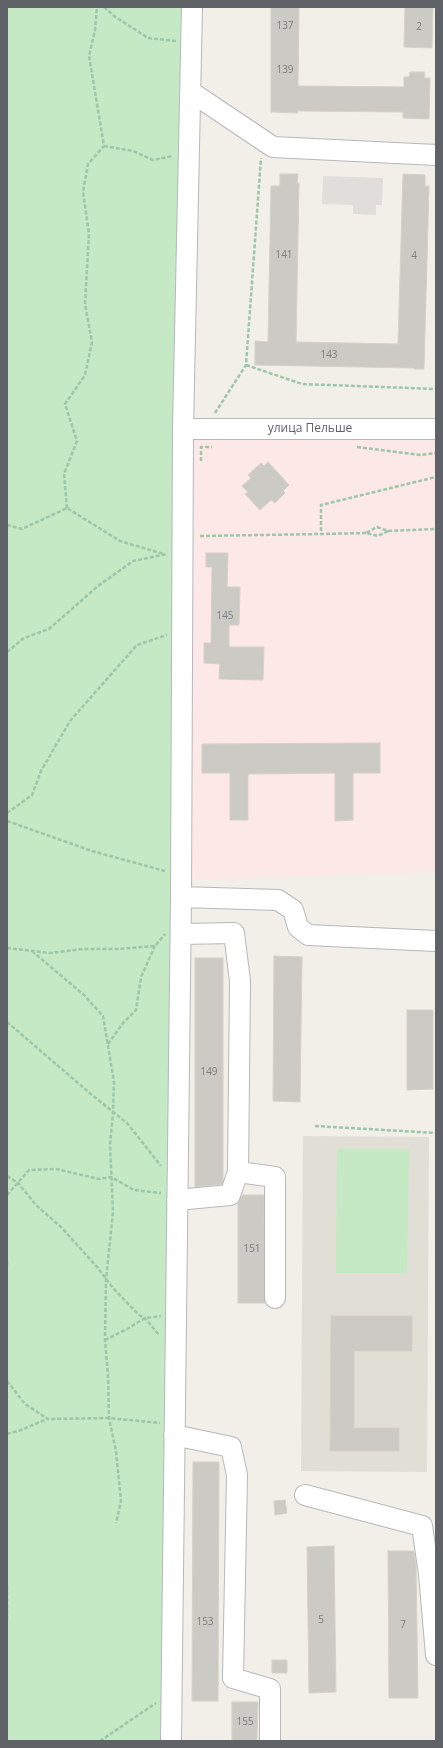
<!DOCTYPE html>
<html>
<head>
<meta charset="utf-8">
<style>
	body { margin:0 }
	#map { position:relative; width:443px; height:1748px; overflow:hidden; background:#f1efe8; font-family:"Open Sans",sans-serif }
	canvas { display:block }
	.frame { position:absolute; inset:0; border:8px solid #5f6368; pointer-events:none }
</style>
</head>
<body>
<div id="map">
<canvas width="443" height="1748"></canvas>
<div class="frame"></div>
</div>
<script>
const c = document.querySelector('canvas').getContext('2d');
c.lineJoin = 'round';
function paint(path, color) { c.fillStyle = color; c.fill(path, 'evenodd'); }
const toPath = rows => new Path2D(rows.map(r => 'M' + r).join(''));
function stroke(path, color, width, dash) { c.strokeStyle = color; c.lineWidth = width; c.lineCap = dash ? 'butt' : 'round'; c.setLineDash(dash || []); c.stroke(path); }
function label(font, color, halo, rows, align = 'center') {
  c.font = font + ' "Open Sans",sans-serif'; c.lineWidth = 3.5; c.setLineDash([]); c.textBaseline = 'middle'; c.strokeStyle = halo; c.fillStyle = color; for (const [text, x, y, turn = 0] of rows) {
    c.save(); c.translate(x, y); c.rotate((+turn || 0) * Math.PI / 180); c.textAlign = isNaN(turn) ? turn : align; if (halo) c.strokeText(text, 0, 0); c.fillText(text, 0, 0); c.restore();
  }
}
paint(toPath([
	[323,176,383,178,382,205,376,205,376,215,353,214,353,205,322,204]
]), '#e0deda');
paint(toPath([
	[303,1136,429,1137,427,1472,301,1471]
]), '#e1ded6');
paint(toPath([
	[194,439,436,441,436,872,190,880]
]), '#fce8e6');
paint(toPath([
	[7,7,185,7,165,1741,7,1741],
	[337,1149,409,1149,407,1273,336,1273]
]), '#c5e8c5');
const building = toPath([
	[271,7,299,7,298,86,404,87,404,77,409,77,410,72,425,72,424,78,430,78,429,119,403,118,403,112,297,111,298,113,271,112,271,7],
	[405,7,433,7,432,48,404,47,405,7],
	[280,174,298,174,297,183,299,183,296,342,398,344,403,174,425,175,425,186,429,186,424,369,414,369,414,368,255,365,255,341,268,342,271,186,280,186,280,174],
	[268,462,289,485,283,491,285,493,275,503,271,500,260,510,245,494,248,492,242,486,251,478,248,475,261,463,264,466,268,462],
	[206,553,228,553,227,587,240,587,239,625,229,625,229,647,264,647,263,680,219,679,220,664,204,663,204,643,211,643,212,567,206,567,206,553],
	[380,743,380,773,353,773,353,820,335,821,335,773,248,774,248,820,230,820,230,773,202,773,202,744,380,743],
	[274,956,302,957,300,1102,273,1101,274,956],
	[195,958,223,958,223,1180,222,1184,195,1187,195,958],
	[407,1010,433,1010,433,1089,407,1090,407,1010],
	[242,1195,264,1195,265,1303,238,1303,238,1203,242,1195],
	[331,1316,412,1316,412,1351,354,1351,354,1428,399,1428,399,1451,330,1451,331,1316],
	[193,1462,219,1462,218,1701,192,1701,193,1462],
	[285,1500,287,1513,275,1515,274,1501,285,1500],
	[334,1546,336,1692,309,1693,307,1547,334,1546],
	[388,1551,414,1551,416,1565,418,1698,389,1698,388,1551],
	[272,1660,287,1660,287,1673,272,1673,272,1660],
	[232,1702,258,1702,257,1741,232,1741,232,1702]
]);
paint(building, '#cccac5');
stroke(building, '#d6d1c6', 1);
const minor = toPath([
	[191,92,273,147,436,155],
	[183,429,436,429],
	[181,897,278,900,293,910,298,927,308,935,436,941],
	[238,1172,275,1177,275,1298],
	[177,1200,230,1195,238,1172,240,981,234,933,181,934],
	[174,1435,231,1447,237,1475,233,1678,270,1689,270,1741],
	[305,1495,422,1526,429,1574,436,1655],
	[171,1741,181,897,183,429,192,7]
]);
stroke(minor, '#b5b8bc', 22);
stroke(toPath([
	[104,7,114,16,148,38,176,41],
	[104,146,133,151,153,160,173,156],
	[246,365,302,384,436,389],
	[215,413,246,365,261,158],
	[357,447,421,455,436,453],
	[201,461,201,447,212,447],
	[67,508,64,474,77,441,65,404,85,375,92,342,85,304,89,234,83,192,88,164,104,146,89,56,95,30,97,7],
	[7,525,22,529,67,508,120,541,164,554],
	[388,531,378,536,366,533,377,527,388,531,436,529],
	[366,533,321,534,321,505,436,477],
	[200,536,321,534],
	[7,652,24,638,49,629,98,586,133,561,167,554],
	[7,813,32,795,41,771,70,721,137,645,167,635],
	[7,821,92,851,165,871],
	[7,948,50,953,83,949,117,949,155,946,165,934],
	[32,951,84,995,103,1016,114,1082,113,1113,110,1145,113,1212,106,1280,105,1340,108,1375,109,1418,116,1451,121,1501,116,1523],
	[7,1022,92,1095,127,1123,161,1166],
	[108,1044,123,1023,136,1010,141,977,155,946],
	[315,1126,436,1133],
	[7,1176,18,1183,36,1205,62,1228,97,1267,113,1288,139,1315,145,1318,159,1335],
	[7,1195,29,1170,56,1169,99,1179,111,1177,134,1190,161,1193],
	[7,1261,7,1266],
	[105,1340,127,1329,145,1318,161,1316],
	[7,1381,25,1404,48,1419,109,1418,160,1423],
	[7,1434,21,1430,47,1419],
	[7,1586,7,1622],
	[100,1741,156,1703]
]), '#9cc7a9', 2.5, [4, 2]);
stroke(minor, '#fff', 20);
label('10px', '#7a7d7f', null, [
	["137",285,26],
	["2",419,27],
	["139",285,70],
	["141",284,255],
	["4",414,256],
	["143",329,355],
	["145",225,616],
	["149",209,1072],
	["151",252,1249],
	["5",321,1620],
	["153",205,1622],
	["7",403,1625],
	["155",245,1722]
]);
label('12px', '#5f6368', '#fff', [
	["улица Пельше",310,429]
]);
</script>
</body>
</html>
